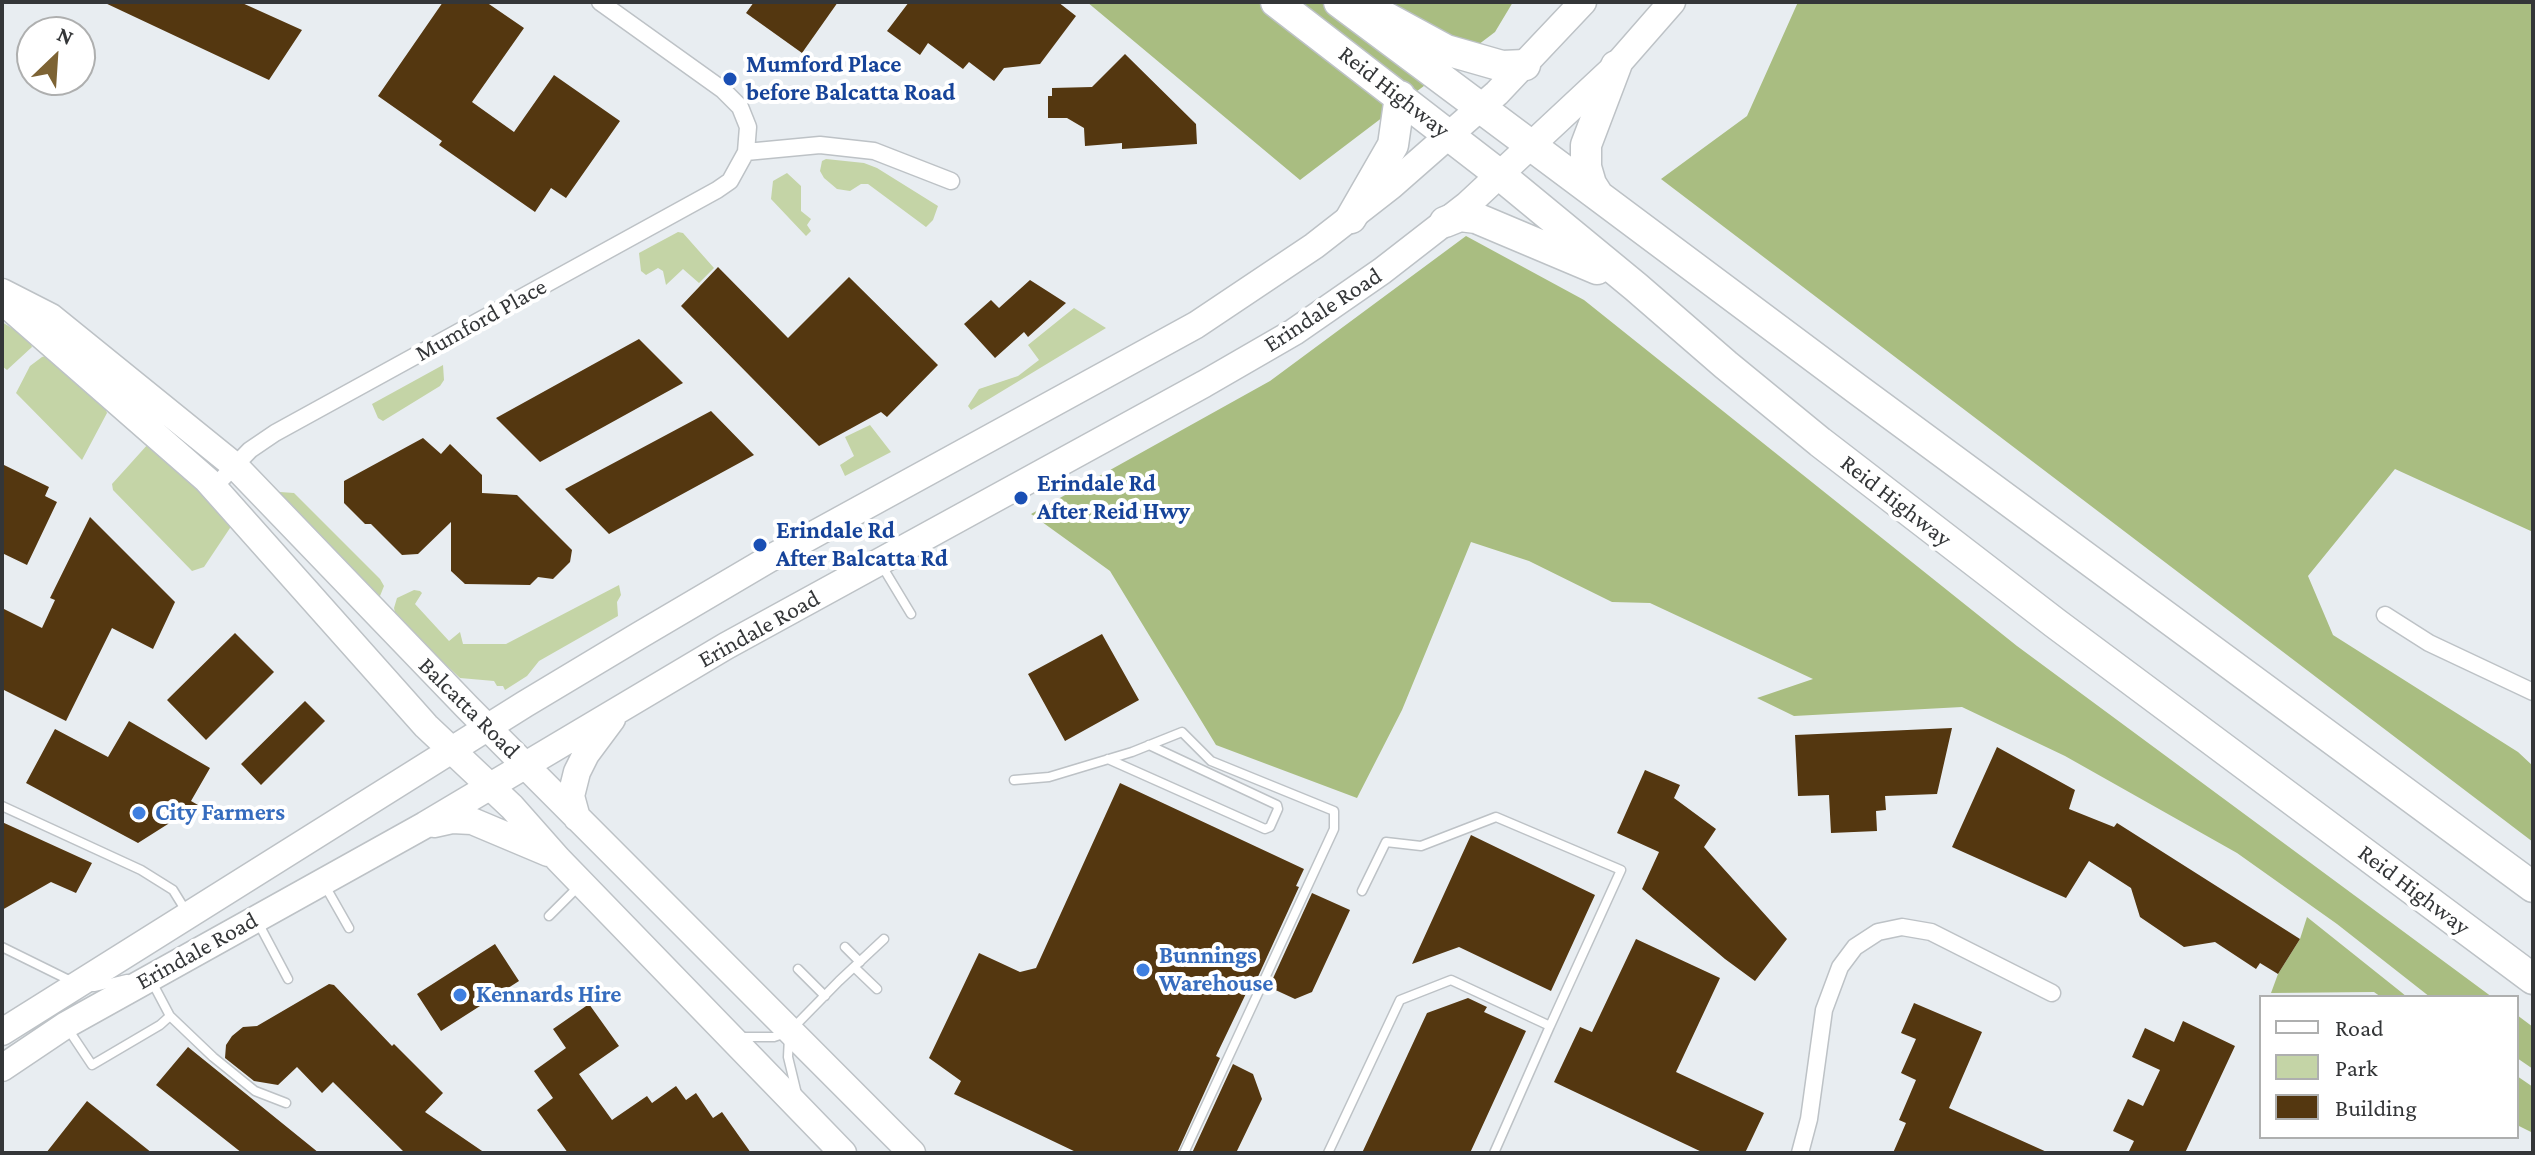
<!DOCTYPE html>
<html>
<head>
<meta charset="utf-8">
<style>
	body { margin:0 }
	#map { position:relative; width:2535px; height:1155px; overflow:hidden; background:#e8edf1; font-family:"Crimson Pro",serif }
	canvas { display:block }
	.frame { position:absolute; inset:0; border:4px solid #343638; pointer-events:none }
	.legend { position:absolute; left:2259px; top:995px; width:260px; height:144px; box-sizing:border-box; background:#fff; border:2px solid #aeafaf; margin:0; padding:10px 14px; list-style:none; font-size:24px; color:#343638 }
	.legend li { display:flex; align-items:center; gap:16px; height:40px }
	.legend b { width:40px; border:2px solid #aeafaf }
	.north { position:absolute; left:16px; top:16px; width:80px; height:80px; box-sizing:border-box; background:#fff; border:2px solid #aeafaf; border-radius:50%; rotate:25deg; font-size:22px; font-weight:700; line-height:32px; text-align:center; color:#343638 }
	.north::after { content:''; display:block; margin:auto; width:28px; height:36px; background:#7d6334; clip-path:polygon(50% 0,100% 100%,50% 72%,0 100%) }
</style>
</head>
<body>
<div id="map">
<canvas width="2535" height="1155"></canvas>
<div class="frame"></div>
<ul class="legend">
<li><b style="height:10px;background:#fff"></b>Road</li>
<li><b style="height:22px;background:#c4d4a6"></b>Park</li>
<li><b style="height:22px;background:#543710"></b>Building</li>
</ul>
<div class="north">N</div>
</div>
<script>
const c = document.querySelector('canvas').getContext('2d');
c.lineJoin = 'round';
function paint(path, color) { c.fillStyle = color; c.fill(path, 'evenodd'); }
const toPath = rows => new Path2D(rows.map(r => 'M' + r).join(''));
function stroke(path, color, width, dash) { c.strokeStyle = color; c.lineWidth = width; c.lineCap = dash ? 'butt' : 'round'; c.setLineDash(dash || []); c.stroke(path); }
function label(font, color, halo, rows, align = 'center') {
  c.font = font + ' "Crimson Pro",serif'; c.lineWidth = 8; c.setLineDash([]); c.textBaseline = 'middle'; c.strokeStyle = halo; c.fillStyle = color; for (const [text, x, y, turn = 0] of rows) {
    c.save(); c.translate(x, y); c.rotate((+turn || 0) * Math.PI / 180); c.textAlign = isNaN(turn) ? turn : align; if (halo) c.strokeText(text, 0, 0); c.fillText(text, 0, 0); c.restore();
  }
}
paint(toPath([
	[826,159,864,163,877,168,938,206,933,220,926,227,868,184,861,184,850,191,837,189,824,178,820,171,822,161],
	[787,173,801,186,801,211,811,219,807,225,811,231,806,236,771,199,773,181],
	[678,232,683,233,714,268,699,283,683,269,666,285,663,271,658,268,646,275,641,271,639,253],
	[1074,308,1106,328,971,410,968,406,979,389,1018,376,1039,360,1028,345],
	[2,322,28,338,32,347,7,370,2,366],
	[49,355,105,407,107,413,82,460,16,393,30,366,42,357],
	[443,365,444,380,440,386,383,421,378,418,372,404],
	[870,425,891,452,845,476,840,465,854,456,845,437],
	[149,443,165,449,231,522,230,528,204,567,192,571,113,490,112,484],
	[280,492,294,493,380,579,384,586,380,596,377,597,276,494],
	[619,585,621,595,617,602,618,616,539,661,527,676,505,690,503,686,497,686,494,681,460,678,396,618,394,608,397,598,414,590,420,591,422,593,415,604,449,641,460,632,463,644,506,644]
]), '#c4d4a6');
paint(toPath([
	[1087,2,1513,2,1495,32,1300,180],
	[1798,2,2533,2,2533,532,2395,469,2308,576,2333,635,2518,752,2533,766,2533,842,1661,179,1747,116],
	[1466,236,1584,300,2017,646,2492,997,2430,997,2337,924,2237,853,2065,756,1962,707,1794,716,1757,698,1813,679,1650,603,1612,602,1529,561,1471,542,1402,710,1357,798,1216,745,1110,571,1031,514,1270,381],
	[2307,917,2401,992,2407,997,2381,997,2374,992,2271,993,2278,974,2300,939],
	[2517,1015,2533,1027,2533,1069,2517,1058],
	[2517,1076,2533,1087,2533,1133,2517,1125]
]), '#a9bd81');
paint(toPath([
	[103,2,240,2,302,30,269,80],
	[443,2,486,2,524,28,472,102,514,132,554,75,620,121,566,198,551,188,535,212,439,145,442,141,378,96],
	[754,2,838,2,802,53,746,13],
	[909,2,1058,2,1076,16,1040,64,1004,68,994,81,969,62,963,69,928,43,920,55,887,31],
	[1125,54,1196,124,1197,144,1122,149,1122,143,1085,146,1084,128,1067,118,1048,118,1048,96,1052,96,1052,88,1092,87],
	[718,267,788,338,849,277,938,365,887,417,881,412,819,446,681,306],
	[1030,280,1066,303,1028,337,1024,332,995,358,964,324,991,300,999,308],
	[639,339,683,383,540,462,496,418],
	[711,411,754,455,609,534,565,489],
	[423,438,441,454,450,444,482,475,482,493,517,495,572,550,570,562,553,579,538,577,530,585,465,584,451,571,451,522,418,554,402,555,371,524,365,524,344,503,344,481],
	[2,464,49,487,45,496,57,502,27,565,2,553],
	[90,517,175,602,153,649,112,628,66,721,2,689,2,608,42,628,55,600,50,598],
	[235,633,274,672,206,740,167,700],
	[1102,634,1139,700,1065,741,1028,674],
	[305,701,325,721,261,785,241,764],
	[129,721,210,768,191,801,198,805,138,843,26,783,55,729,108,757],
	[1952,728,1937,794,1885,796,1886,810,1876,811,1877,831,1831,833,1829,795,1798,796,1795,735],
	[1997,747,2075,790,2069,809,2114,827,2117,823,2300,939,2278,974,2260,963,2256,969,2215,942,2184,947,2140,917,2131,888,2089,861,2066,898,1952,847],
	[1645,770,1680,785,1674,798,1716,829,1704,847,1787,939,1755,981,1725,959,1642,889,1659,852,1617,833],
	[1120,783,1304,869,1296,886,1299,887,1256,981,1253,979,1216,1056,1220,1058,1177,1153,1078,1153,954,1094,961,1081,929,1058,979,953,1020,972,1036,968],
	[2,822,92,863,76,893,51,882,2,910],
	[1471,835,1595,895,1551,991,1459,947,1412,964],
	[1312,893,1350,910,1312,992,1295,999,1269,987],
	[1636,939,1720,978,1676,1072,1764,1113,1745,1153,1704,1153,1554,1082,1580,1027,1592,1032],
	[495,944,519,981,441,1031,417,994],
	[329,984,334,985,392,1046,394,1044,443,1093,425,1112,485,1153,405,1153,333,1082,322,1093,297,1067,278,1085,254,1081,225,1058,226,1045,232,1036,243,1027,257,1026],
	[1468,998,1487,1007,1484,1012,1526,1031,1470,1153,1362,1153,1427,1013],
	[1914,1003,1982,1032,1949,1108,2049,1153,1893,1153,1906,1123,1899,1120,1916,1080,1901,1073,1916,1039,1901,1033],
	[589,1004,619,1046,579,1074,612,1120,647,1096,652,1103,676,1086,686,1100,696,1093,713,1118,722,1112,751,1153,568,1153,537,1110,553,1098,534,1071,566,1048,553,1029],
	[2183,1021,2235,1046,2185,1153,2128,1153,2134,1141,2113,1131,2128,1099,2143,1106,2160,1070,2132,1057,2145,1028,2174,1042],
	[188,1047,235,1085,319,1153,242,1153,156,1085],
	[1233,1064,1253,1074,1262,1099,1236,1153,1192,1153],
	[87,1101,152,1153,46,1153]
]), '#543710');
const lane = toPath([
	[882,566,911,614],
	[1108,759,1265,829,1270,827,1278,809,1277,805,1149,745],
	[1014,780,1049,777,1132,752,1182,732,1211,761,1334,811,1334,829,1184,1153],
	[2,806,141,870,173,890,186,911],
	[324,884,349,928],
	[1362,891,1386,842,1421,846,1496,817,1621,870,1550,1026],
	[549,916,579,886],
	[261,922,262,930,288,979],
	[2,947,73,982],
	[845,947,860,962],
	[854,967,877,989],
	[798,969,825,996],
	[152,982,170,1016,213,1057,255,1091,286,1103],
	[94,987,127,979],
	[68,1029,92,1065,160,1025,170,1016],
	[740,1037,774,1037,789,1032,839,981,884,939],
	[789,1037,788,1057,797,1094],
	[1328,1153,1400,1000,1451,980,1550,1026,1494,1153]
]);
const street = toPath([
	[746,152,820,145,874,151,951,181],
	[213,488,250,450,275,433,717,190,730,181,746,152,748,127,740,107,723,90,600,2],
	[2385,615,2429,643,2533,692],
	[1800,1153,1809,1119,1824,1010,1840,967,1855,947,1878,932,1902,927,1931,932,2052,993]
]);
const primary = toPath([
	[2,292,51,317,235,466,467,707,912,1153],
	[8,306,207,480,426,726,512,807,558,859,843,1153],
	[577,818,571,796,577,772,586,754,612,719],
	[434,824,452,820,472,821,548,853],
	[2,1032,525,704,640,635,769,559,1196,325,1314,246,1391,186,1497,93,1583,2],
	[2,1068,66,1025,425,825,726,646,1204,384,1294,332,1382,271,1467,205,1616,66,1672,2]
]);
const highway = toPath([
	[1276,2,1500,175,1636,287,1726,365,1820,442,2055,623,2533,979],
	[1339,2,1857,389,2533,887],
	[1378,13,1446,50,1502,66,1525,65],
	[1598,195,1591,184,1586,167,1586,145,1616,66],
	[1351,218,1393,145,1400,96],
	[1445,222,1460,216,1476,218,1597,269]
]);
stroke(lane, '#bdc2c6', 11);
stroke(street, '#bdc2c6', 19);
stroke(primary, '#bdc2c6', 29);
stroke(highway, '#bdc2c6', 33);
stroke(lane, '#fff', 8);
stroke(street, '#fff', 16);
stroke(primary, '#fff', 26);
stroke(highway, '#fff', 30);
for (const [x, y, r, color] of [
	[730,79,8,"#1a4fb4"],
	[1021,498,8,"#1a4fb4"],
	[760,545,8,"#1a4fb4"],
	[139,813,8,"#3f7fe0"],
	[1143,970,8,"#3f7fe0"],
	[460,995,8,"#3f7fe0"]
]) { const dot = new Path2D(); dot.arc(x, y, r, 0, 2 * Math.PI); c.fillStyle = color; c.fill(dot); stroke(dot, '#fff', 3); }
label('bold 24px', '#164399', '#fff', [
	["Mumford Place",746,65],
	["before Balcatta Road",746,93],
	["Erindale Rd",1037,484],
	["After Reid Hwy",1037,512],
	["Erindale Rd",776,531],
	["After Balcatta Rd",776,559]
], 'left');
label('24px', '#343638', '#fff', [
	["Reid Highway",1394,92,38],
	["Erindale Road",1323,310,-33],
	["Mumford Place",481,320,-29],
	["Reid Highway",1896,501,38],
	["Erindale Road",759,629,-29],
	["Balcatta Road",469,708,45],
	["Reid Highway",2414,890,37],
	["Erindale Road",197,951,-29]
]);
label('bold 24px', '#366cbe', '#fff', [
	["City Farmers",155,813],
	["Bunnings",1159,956],
	["Warehouse",1159,984],
	["Kennards Hire",476,995]
], 'left');
</script>
</body>
</html>
